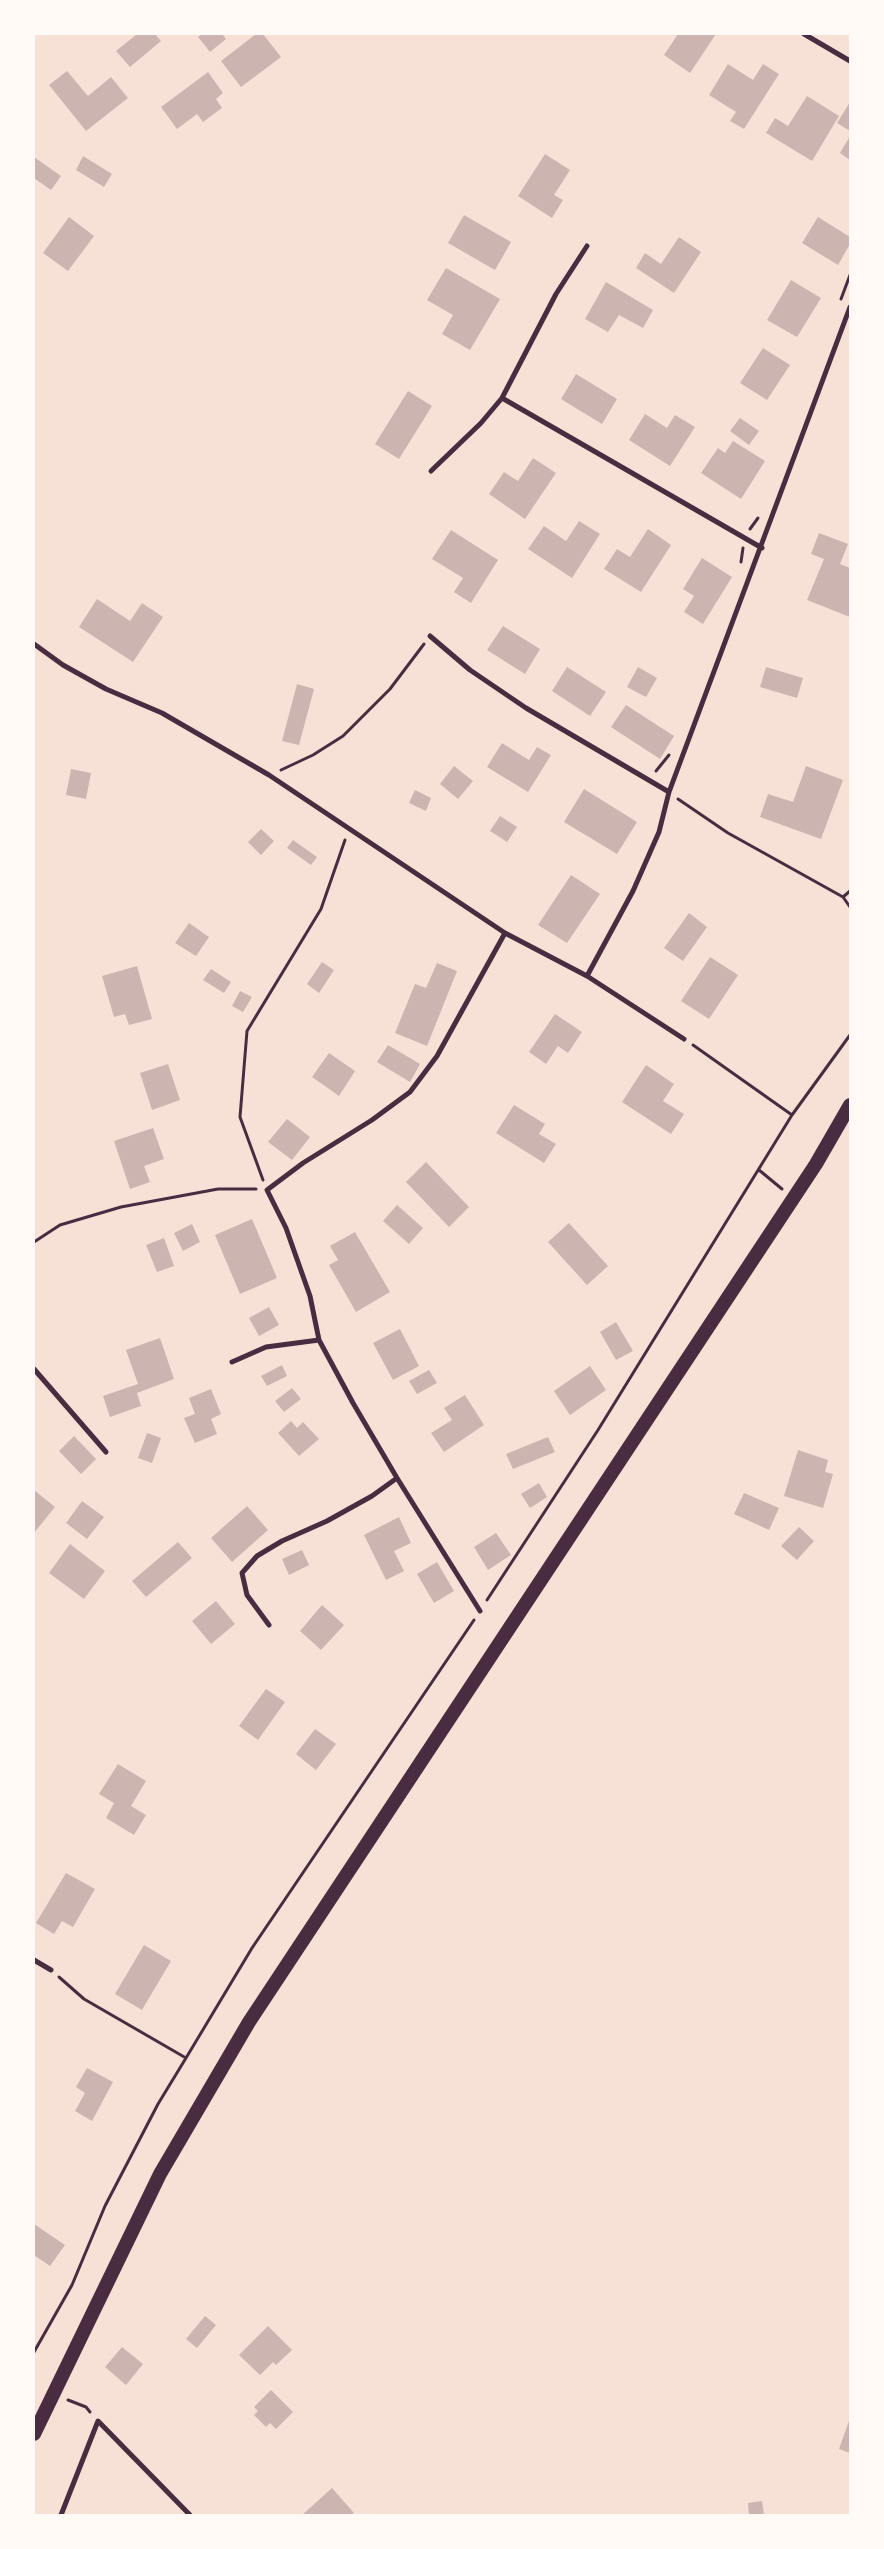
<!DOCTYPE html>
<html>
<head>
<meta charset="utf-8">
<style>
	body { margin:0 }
	#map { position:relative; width:884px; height:2549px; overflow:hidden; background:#f7e1d7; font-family:Karla,sans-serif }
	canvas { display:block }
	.frame { position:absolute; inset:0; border:35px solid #fffaf5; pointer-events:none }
</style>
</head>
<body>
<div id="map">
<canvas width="884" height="2549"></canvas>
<div class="frame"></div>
</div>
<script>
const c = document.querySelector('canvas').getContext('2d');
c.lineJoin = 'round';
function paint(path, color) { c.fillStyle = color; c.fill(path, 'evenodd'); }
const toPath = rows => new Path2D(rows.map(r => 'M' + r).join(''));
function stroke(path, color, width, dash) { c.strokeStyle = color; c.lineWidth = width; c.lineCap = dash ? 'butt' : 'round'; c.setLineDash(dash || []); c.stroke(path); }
paint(toPath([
	[137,34,155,34,161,41,130,67,116,51],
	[202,34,222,34,226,39,210,52,198,37],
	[256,34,263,34,281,57,241,87,221,61],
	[678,34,716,34,690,73,664,55],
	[728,64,753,80,763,64,779,74,744,129,730,121,736,112,709,95],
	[67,71,88,96,111,77,128,98,86,131,49,85],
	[208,72,223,93,216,99,222,108,203,122,197,114,177,129,161,107],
	[807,96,839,116,812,161,766,133,775,118,788,126],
	[850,102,850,131,837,123],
	[850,136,850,160,840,153],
	[545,154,570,170,554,195,563,200,552,218,518,196],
	[83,156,112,174,104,187,76,170],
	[34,157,61,176,51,190,34,178],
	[464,215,511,242,495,270,448,243],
	[69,217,94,236,68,271,43,253],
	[818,217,850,237,850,244,838,265,802,243],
	[679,237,701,252,674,293,636,268,645,253,661,264],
	[446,268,500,299,470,350,442,334,453,315,427,300],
	[791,280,821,298,797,337,767,320],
	[606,282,653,310,643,328,619,315,608,332,585,319],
	[763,348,790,365,767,400,740,383],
	[576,374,617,399,602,424,561,399],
	[408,391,432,406,399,459,375,444],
	[645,414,667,428,675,415,695,427,670,466,629,440],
	[740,418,759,431,749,445,730,431],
	[733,441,765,461,741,499,701,473,718,448,725,453],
	[533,458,556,473,525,519,489,494,504,472,518,481],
	[579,521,600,534,572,578,528,549,544,526,566,541],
	[648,529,671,545,641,592,604,569,617,549,630,557],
	[451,530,498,560,471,603,454,592,463,578,432,559],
	[819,533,848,544,840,564,850,568,850,617,807,600,824,559,811,554],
	[702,558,732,577,703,624,684,612,694,596,683,589],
	[97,599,130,621,142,603,163,617,133,662,79,627],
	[503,626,540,649,525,674,487,650],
	[567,667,606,692,590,716,552,691],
	[638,667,657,678,646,697,627,687],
	[766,667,803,678,797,698,760,687],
	[297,684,314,689,299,745,282,741],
	[626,705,674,736,660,759,611,727],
	[502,743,529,760,537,747,551,755,528,792,487,767],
	[454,766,473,781,458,799,440,784],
	[806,766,843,780,821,839,760,817,768,794,793,802],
	[71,769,91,773,86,799,66,795],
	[584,789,637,822,617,854,564,822],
	[415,790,431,798,426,811,409,803],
	[500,816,517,827,507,842,490,831],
	[261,829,274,841,261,855,248,842],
	[293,840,317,857,311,865,287,848],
	[571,875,600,894,567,943,538,925],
	[689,913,707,927,683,961,664,948],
	[189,923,209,937,196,956,175,943],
	[710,957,738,975,709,1019,681,1001],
	[322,962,334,970,319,993,307,984],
	[437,963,457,971,427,1046,395,1033,415,984,426,988],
	[137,966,152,1019,129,1025,125,1014,114,1017,102,976],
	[211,969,231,982,224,993,203,980],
	[240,991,252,997,243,1012,232,1006],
	[555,1014,582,1032,568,1053,558,1046,546,1064,529,1052],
	[388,1045,420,1064,410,1082,377,1062],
	[329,1053,355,1071,339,1096,312,1077],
	[168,1064,180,1100,152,1110,140,1073],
	[646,1065,674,1084,663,1101,684,1114,671,1134,622,1102],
	[514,1105,545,1124,539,1134,556,1144,544,1163,496,1133],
	[287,1119,310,1137,292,1160,268,1142],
	[153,1128,164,1159,144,1166,150,1182,130,1189,114,1141],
	[426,1162,469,1207,449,1227,406,1182],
	[397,1205,423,1228,409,1244,383,1221],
	[252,1219,277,1278,240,1294,215,1235],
	[569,1223,608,1266,587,1285,548,1242],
	[192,1224,200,1242,183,1251,174,1233],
	[355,1232,390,1292,356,1312,329,1265,338,1260,330,1246],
	[164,1238,174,1266,157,1272,146,1245],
	[269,1307,279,1325,259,1336,249,1318],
	[616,1322,633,1351,616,1360,600,1332],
	[400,1329,419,1366,393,1380,373,1343],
	[160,1338,174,1379,137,1393,141,1406,110,1417,103,1396,138,1384,126,1350],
	[282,1365,287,1376,267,1386,261,1376],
	[590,1366,606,1390,570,1415,554,1391],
	[429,1370,437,1383,417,1394,409,1381],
	[292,1388,301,1399,284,1412,275,1401],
	[211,1389,221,1414,211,1419,217,1434,195,1443,184,1418,195,1414,189,1398],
	[465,1395,484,1425,444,1452,431,1433,452,1420,444,1408],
	[291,1421,297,1428,303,1422,319,1439,299,1456,278,1433],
	[147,1433,161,1438,152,1463,138,1458],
	[74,1436,96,1459,81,1474,59,1451],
	[548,1437,555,1452,513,1469,506,1454],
	[798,1450,828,1460,825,1472,833,1474,823,1508,784,1496],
	[539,1483,547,1497,530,1508,521,1494],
	[34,1490,55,1507,34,1533],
	[744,1493,779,1508,769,1530,734,1514],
	[82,1501,104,1517,87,1539,66,1523],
	[247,1506,268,1530,232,1562,211,1538],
	[399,1517,411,1543,394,1551,404,1571,386,1580,364,1535],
	[799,1527,814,1541,797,1560,781,1546],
	[496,1533,511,1555,488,1570,474,1547],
	[178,1542,192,1558,146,1597,132,1581],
	[70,1544,105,1571,84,1599,49,1573],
	[302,1550,309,1565,289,1575,282,1559],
	[437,1562,454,1591,434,1603,417,1574],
	[216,1601,235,1624,211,1644,192,1621],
	[322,1605,344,1625,321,1650,300,1631],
	[266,1689,285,1702,258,1740,239,1726],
	[315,1729,336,1744,316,1770,296,1754],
	[118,1764,146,1781,131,1806,146,1815,134,1835,106,1818,114,1803,99,1794],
	[66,1873,95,1889,73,1927,62,1921,54,1934,36,1923],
	[144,1945,171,1961,142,2010,115,1994],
	[87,2068,113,2082,92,2121,75,2111,85,2093,76,2087],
	[34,2224,65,2245,50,2266,34,2255],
	[205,2316,216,2325,197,2348,186,2339],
	[268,2326,292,2350,276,2365,273,2362,260,2375,239,2355],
	[122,2347,143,2364,126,2385,105,2367],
	[271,2390,293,2412,276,2429,270,2423,266,2427,254,2415,258,2411,254,2407],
	[850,2418,850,2453,839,2449],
	[332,2488,354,2513,351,2515,302,2515],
	[762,2501,764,2515,749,2515,748,2503]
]), '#ccb4b1');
stroke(toPath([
	[841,299,850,275],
	[750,529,758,518],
	[741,562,743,548],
	[281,770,313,755,343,736,390,689,424,644],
	[656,771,669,755],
	[678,799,728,833,843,897,850,907],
	[843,897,850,891],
	[693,1045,792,1115],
	[759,1170,782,1189],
	[263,1180,240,1117,247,1031,321,909,345,840],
	[34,1242,60,1225,121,1207,218,1189,256,1189],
	[487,1600,598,1430,792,1115,850,1035],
	[59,1977,84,1999,186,2058],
	[34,2352,72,2285,105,2206,158,2104,186,2058,252,1948,474,1620],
	[68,2400,86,2407,90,2412]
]), '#4a2c40', 3);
stroke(toPath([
	[804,34,850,61],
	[587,246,556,294,502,398,762,548],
	[431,471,481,423,502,398],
	[430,636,470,670,526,708,669,792],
	[34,644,63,665,106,689,162,713,269,775,505,933,587,976,684,1039],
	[587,976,633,891,659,832,669,792,850,307],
	[232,1362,266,1347,319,1340],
	[34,1369,106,1452],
	[480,1611,397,1478,353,1403,319,1340,310,1296,286,1228,267,1190,303,1163,372,1120,410,1092,437,1056,505,933],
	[269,1625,247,1595,242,1573,257,1556,282,1541,327,1521,372,1496,397,1478],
	[34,1960,51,1970],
	[61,2515,98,2421,190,2515]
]), '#4a2c40', 5);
stroke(toPath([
	[34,2434,160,2174,249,2022,816,1164,850,1105]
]), '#4a2c40', 14);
</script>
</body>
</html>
